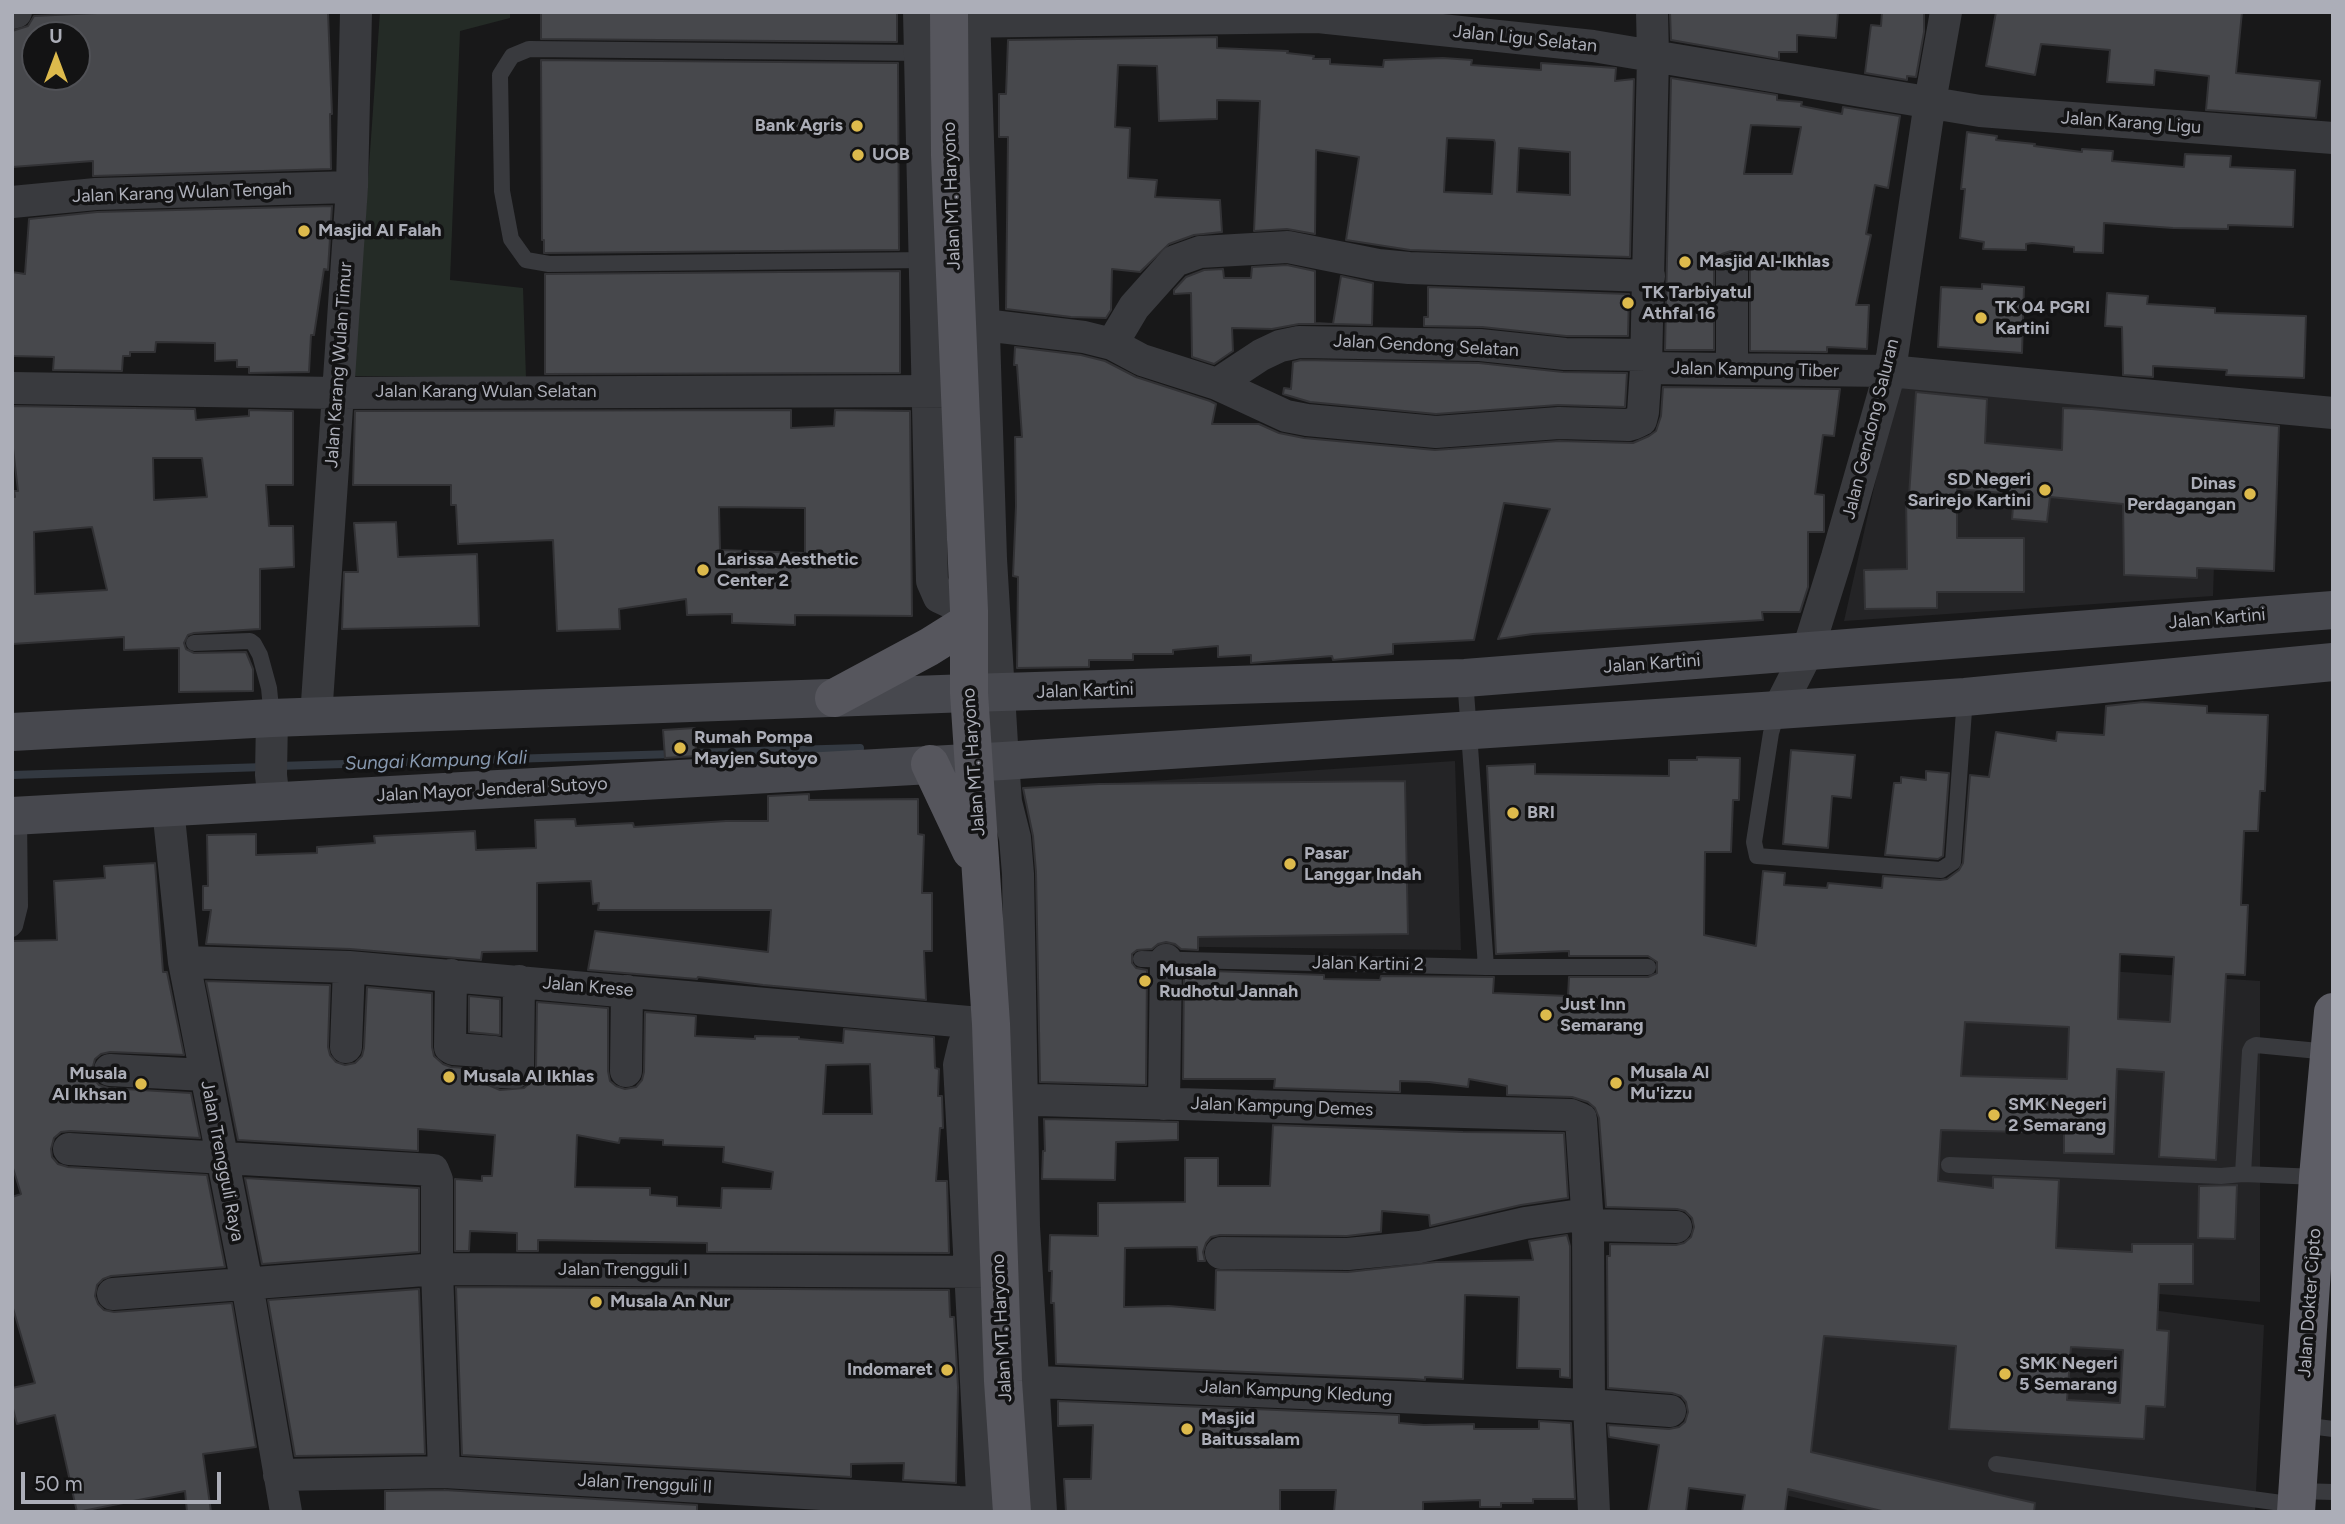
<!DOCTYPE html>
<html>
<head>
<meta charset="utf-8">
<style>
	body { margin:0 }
	#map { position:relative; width:2345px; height:1524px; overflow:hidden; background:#181819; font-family:Figtree,sans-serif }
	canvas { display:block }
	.frame { position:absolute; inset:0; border:14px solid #acaeb8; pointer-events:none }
	.north { position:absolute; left:21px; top:21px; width:70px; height:70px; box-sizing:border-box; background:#131314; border:2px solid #505156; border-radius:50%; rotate:0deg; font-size:19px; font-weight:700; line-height:28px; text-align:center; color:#acaeb8 }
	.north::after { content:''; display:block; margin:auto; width:24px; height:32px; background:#ddba4c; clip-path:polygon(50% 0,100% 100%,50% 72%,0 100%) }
	.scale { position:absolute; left:21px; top:1472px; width:200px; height:32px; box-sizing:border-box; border:4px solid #acaeb8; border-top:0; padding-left:9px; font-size:21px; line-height:24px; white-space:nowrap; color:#acaeb8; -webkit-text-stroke:5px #131314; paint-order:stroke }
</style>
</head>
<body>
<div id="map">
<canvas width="2345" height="1524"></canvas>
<div class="frame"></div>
<div class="north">U</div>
<div class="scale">50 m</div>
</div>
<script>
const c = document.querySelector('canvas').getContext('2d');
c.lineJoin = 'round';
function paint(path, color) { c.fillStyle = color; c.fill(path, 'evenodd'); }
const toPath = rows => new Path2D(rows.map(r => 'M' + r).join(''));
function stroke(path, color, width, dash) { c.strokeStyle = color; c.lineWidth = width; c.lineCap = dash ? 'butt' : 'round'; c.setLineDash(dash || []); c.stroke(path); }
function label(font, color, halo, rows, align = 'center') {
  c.font = font + ' Figtree,sans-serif'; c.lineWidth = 7; c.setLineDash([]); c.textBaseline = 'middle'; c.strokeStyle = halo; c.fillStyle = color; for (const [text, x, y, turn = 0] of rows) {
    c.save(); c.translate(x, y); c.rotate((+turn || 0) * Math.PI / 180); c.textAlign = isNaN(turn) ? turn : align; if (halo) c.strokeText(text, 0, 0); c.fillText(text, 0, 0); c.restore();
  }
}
paint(toPath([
	[1899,377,2219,410,2213,596,1844,621],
	[1455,761,1461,950,1122,946,1121,783],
	[1742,947,2260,981,2260,1302,1832,1268,2119,1308,2160,1311,2264,1325,2255,1512,1856,1512,1747,1486]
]), '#242426');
paint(toPath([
	[380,12,510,12,510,18,460,31,450,280,523,288,526,378,354,376]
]), '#242b26');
stroke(toPath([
	[687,753,860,748],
	[278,766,674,754],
	[12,775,265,767]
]), '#333941', 8);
const building = toPath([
	[118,12,328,12,332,114,330,114,331,169,93,176,93,161,12,167,12,31,28,26,34,16,118,12],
	[35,35,77,35,77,77,35,77,35,35],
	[541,12,897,12,897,42,541,39,541,12],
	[1670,12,1838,12,1836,38,1797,35,1797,52,1779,52,1779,59,1671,40,1670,12],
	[1882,12,1924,12,1924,32,1916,77,1907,76,1907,80,1865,73,1871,25,1881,26,1882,12],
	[1996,12,2242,12,2236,73,2320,81,2316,118,2206,110,2209,76,2155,70,2154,85,2107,82,2110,50,2041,44,2035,75,1986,66,1996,12],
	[1217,37,1217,48,1288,51,1287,53,1314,56,1313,59,1330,59,1330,64,1383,67,1384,60,1443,58,1472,60,1471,65,1541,70,1541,63,1616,68,1615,81,1634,79,1630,257,1410,250,1346,240,1359,157,1316,150,1315,234,1287,229,1254,231,1260,101,1217,100,1217,119,1159,121,1157,66,1118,65,1115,127,1130,128,1128,178,1157,180,1155,197,1220,200,1222,232,1194,235,1169,244,1140,272,1112,269,1111,310,1106,318,1071,317,1006,309,1008,137,999,137,999,94,1006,94,1008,40,1217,37],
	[1447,138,1494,140,1495,143,1492,194,1444,192,1447,138],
	[1519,148,1570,152,1570,195,1517,192,1519,148],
	[541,60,898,63,899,250,544,253,544,240,542,240,541,60],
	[1671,78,1777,95,1777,100,1802,102,1801,106,1842,114,1843,107,1900,116,1888,188,1875,185,1866,234,1871,235,1856,305,1869,305,1867,349,1827,347,1827,352,1750,351,1750,268,1747,259,1742,254,1731,251,1722,254,1717,259,1714,268,1714,350,1665,350,1671,78],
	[1751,125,1801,127,1792,174,1744,174,1751,125],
	[1967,132,1997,136,1996,140,2035,144,2034,146,2082,152,2082,149,2113,151,2112,161,2184,167,2185,154,2231,156,2230,167,2295,170,2293,227,2228,225,2228,229,2173,228,2104,223,2103,253,2074,252,2074,247,2032,243,2026,244,2026,250,1983,249,1984,242,1960,238,1965,189,1961,189,1967,132],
	[332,206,328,270,324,269,314,335,311,335,309,372,249,373,249,367,237,367,237,360,215,361,215,343,156,342,155,352,130,352,130,356,123,356,122,371,53,370,54,357,12,356,12,272,25,274,29,219,97,212,332,206],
	[1287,265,1315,271,1315,323,1333,324,1299,324,1272,329,1232,328,1233,351,1214,364,1192,357,1191,293,1174,294,1174,290,1186,277,1204,270,1223,269,1224,278,1251,278,1252,267,1287,265],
	[900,271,900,373,545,374,545,274,900,271],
	[1341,276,1373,283,1372,325,1333,324,1341,276],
	[1982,284,2024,287,2022,353,1938,347,1941,287,1982,289,1982,284],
	[1428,287,1629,294,1628,336,1566,336,1482,327,1424,326,1424,317,1428,317,1428,287],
	[2107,293,2148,296,2147,304,2215,308,2215,313,2306,316,2304,378,2226,375,2227,370,2153,366,2153,377,2123,375,2122,327,2105,326,2107,293],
	[1015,347,1081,355,1105,361,1136,377,1210,401,1216,404,1212,424,1259,424,1279,433,1304,438,1435,450,1559,441,1633,443,1649,436,1656,431,1661,416,1663,387,1840,389,1834,436,1823,435,1815,494,1824,495,1824,532,1808,532,1808,587,1800,612,1762,612,1763,620,1533,634,1498,639,1550,509,1504,503,1474,640,1393,644,1393,654,1333,660,1332,656,1251,663,1251,655,1218,657,1218,646,1173,650,1173,654,1133,654,1133,660,1089,660,1089,667,1017,668,1018,577,1013,576,1016,506,1015,437,1022,437,1017,365,1014,365,1015,347],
	[1301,360,1479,363,1563,372,1627,373,1625,407,1558,405,1436,414,1310,402,1283,394,1284,388,1291,389,1293,362,1301,360],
	[1916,392,1987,399,1985,443,2062,450,2063,408,2092,409,2279,426,2274,571,2197,568,2197,578,2124,575,2123,504,2050,497,2047,522,2012,519,2014,494,1957,489,1957,538,2024,538,2024,592,1937,592,1937,608,1865,609,1864,570,1907,569,1906,496,1909,496,1916,392],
	[12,406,195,409,196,420,249,416,249,410,293,411,293,485,266,485,269,526,293,526,294,567,260,569,260,629,194,633,188,635,184,643,186,649,194,653,246,652,253,669,253,691,179,692,179,648,124,650,124,637,12,644,12,497,15,497,14,491,18,491,12,440,12,406],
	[153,458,202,458,207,497,154,500,153,458],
	[92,527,107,590,35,594,34,532,92,527],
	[791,410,791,428,834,426,835,410,910,411,912,616,795,615,795,625,732,623,732,614,687,615,686,599,619,609,620,629,557,631,553,540,458,544,456,505,451,505,451,485,353,485,355,411,791,410],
	[719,507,805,508,805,553,720,550,719,507],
	[396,522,398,557,477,554,479,626,342,629,344,572,358,572,354,523,396,522],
	[2143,702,2207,706,2207,713,2268,715,2265,791,2260,791,2258,831,2244,831,2241,905,2248,905,2245,975,2226,974,2216,1160,2159,1157,2164,1072,2117,1069,2114,1154,2064,1153,2064,1133,1941,1130,1938,1181,1993,1188,1993,1177,2059,1180,2056,1248,2132,1252,2132,1244,2193,1244,2193,1284,2159,1284,2157,1330,2169,1331,2165,1407,2146,1406,2144,1439,1949,1429,1956,1346,1824,1336,1811,1452,2035,1503,2034,1512,1886,1512,1788,1489,1785,1512,1742,1512,1745,1495,1689,1488,1686,1512,1648,1512,1659,1445,1609,1437,1608,1425,1669,1429,1679,1427,1685,1422,1688,1412,1686,1402,1681,1396,1672,1393,1608,1388,1607,1256,1610,1256,1610,1244,1676,1245,1684,1243,1691,1237,1694,1227,1692,1218,1685,1211,1677,1209,1606,1207,1599,1118,1595,1108,1588,1102,1572,1097,1507,1095,1507,1086,1469,1079,1468,1087,1429,1082,1400,1081,1400,1092,1274,1088,1275,1079,1183,1079,1184,970,1324,975,1324,979,1380,980,1381,976,1494,977,1493,993,1568,996,1569,977,1648,977,1657,973,1657,962,1648,956,1569,956,1569,951,1496,954,1487,766,1535,764,1535,774,1669,776,1669,760,1697,760,1697,757,1740,758,1739,800,1733,800,1731,852,1705,852,1704,935,1756,946,1763,871,1785,873,1784,885,1827,888,1828,883,1882,888,1883,876,1940,880,1947,879,1959,870,1963,863,1970,775,1989,777,1996,732,2056,741,2057,732,2104,735,2106,706,2143,702],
	[2120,954,2174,957,2170,1022,2118,1019,2120,954],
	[1965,1022,2069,1027,2067,1079,1961,1076,1965,1022],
	[2071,1347,2123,1350,2120,1403,2067,1400,2071,1347],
	[695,728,696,756,665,758,663,730,695,728],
	[1791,750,1855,755,1851,798,1832,796,1828,848,1783,844,1791,750],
	[1926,771,1949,773,1943,856,1938,859,1885,855,1894,783,1901,783,1901,777,1926,780,1926,771],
	[1405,781,1408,934,1198,937,1198,950,1181,949,1175,944,1166,942,1158,944,1152,949,1137,950,1132,954,1132,963,1136,968,1147,970,1146,1085,1040,1082,1036,872,1033,836,1023,788,1099,784,1405,781],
	[809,794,809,800,918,799,918,834,924,835,922,893,932,893,932,951,924,951,926,1000,763,985,698,977,697,979,588,970,595,931,768,952,771,910,598,910,599,903,593,904,591,881,537,883,537,951,482,952,481,960,350,949,206,944,211,910,203,910,203,886,208,886,207,835,256,834,256,855,317,853,317,847,375,843,374,836,475,831,476,850,536,848,535,820,575,819,576,826,633,823,634,827,726,821,768,821,768,796,809,794],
	[155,863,163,972,167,972,184,1055,110,1052,101,1054,95,1059,92,1070,94,1079,99,1085,108,1088,191,1093,200,1138,70,1131,61,1132,54,1138,51,1149,52,1157,58,1164,68,1167,207,1175,225,1267,111,1276,103,1279,97,1285,95,1296,98,1304,104,1310,114,1312,232,1303,256,1447,203,1454,211,1512,187,1512,185,1491,77,1512,55,1415,17,1424,12,1405,12,1388,35,1383,12,1305,12,1197,21,1194,12,1165,12,941,57,940,54,881,105,878,104,866,155,863],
	[206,981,330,985,328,1047,330,1055,336,1062,345,1065,355,1063,362,1056,364,1048,367,987,432,993,432,1047,434,1056,443,1064,451,1067,480,1069,486,1084,500,1090,524,1088,534,1079,536,1069,537,1002,608,1008,608,1071,610,1081,616,1086,625,1089,636,1087,642,1080,644,1072,645,1012,696,1016,695,1036,755,1039,755,1036,799,1037,799,1039,843,1043,844,1029,934,1037,935,1068,939,1069,938,1096,942,1096,943,1128,940,1128,936,1181,947,1181,949,1253,707,1252,707,1243,538,1240,538,1251,517,1251,517,1233,470,1231,469,1251,455,1251,455,1179,482,1181,482,1176,492,1176,495,1135,418,1129,418,1151,238,1140,206,981],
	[870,1064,872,1114,823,1114,826,1065,870,1064],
	[577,1135,619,1143,620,1138,663,1140,663,1145,724,1147,723,1162,773,1172,771,1189,722,1188,721,1208,677,1206,677,1197,650,1195,650,1188,575,1187,577,1135],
	[469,996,500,999,500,1035,469,1032,469,996],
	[1044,1119,1178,1122,1178,1140,1116,1142,1115,1180,1042,1179,1043,1151,1045,1151,1044,1119],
	[1273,1125,1463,1132,1564,1133,1568,1198,1521,1205,1430,1226,1429,1215,1382,1211,1381,1232,1347,1236,1220,1235,1211,1237,1206,1243,1203,1252,1205,1261,1198,1261,1197,1247,1125,1248,1124,1307,1169,1306,1215,1310,1216,1270,1348,1272,1436,1262,1533,1260,1529,1241,1567,1235,1570,1246,1570,1378,1560,1377,1560,1369,1517,1368,1519,1297,1465,1295,1463,1379,1425,1377,1425,1380,1414,1379,1056,1364,1054,1303,1051,1303,1052,1271,1049,1271,1050,1235,1098,1236,1098,1203,1185,1202,1185,1158,1218,1158,1218,1186,1270,1186,1273,1125],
	[245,1178,419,1188,419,1252,262,1264,245,1178],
	[2237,1185,2235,1239,2198,1238,2199,1186,2237,1185],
	[456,1287,949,1290,950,1317,954,1317,958,1387,956,1483,903,1480,904,1463,851,1464,851,1477,462,1455,456,1287],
	[419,1289,425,1454,295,1456,268,1300,419,1289],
	[1058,1401,1399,1415,1399,1423,1424,1425,1474,1424,1474,1429,1539,1429,1539,1421,1571,1423,1575,1499,1533,1499,1533,1503,1501,1503,1501,1507,1480,1507,1480,1500,1423,1502,1423,1512,1334,1512,1336,1490,1280,1490,1280,1512,1066,1512,1064,1479,1091,1479,1093,1425,1058,1426,1058,1401],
	[444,1490,697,1505,697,1512,385,1512,385,1491,444,1490]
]);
paint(building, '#47484c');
stroke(building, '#323235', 2);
stroke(toPath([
	[926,53,529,49,512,56,500,75,502,191,511,239,526,260,549,264,928,260],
	[194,643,250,641,254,644,260,655,269,688,272,718],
	[1465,678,1486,967,1648,967],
	[1778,710,1771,733,1754,842,1757,856,1941,870,1953,862,1965,697],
	[12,929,15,926,20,906,19,816],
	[1141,959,1486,967],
	[1949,1165,2221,1176,2243,1174,2318,1177],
	[2243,1174,2250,1051,2252,1047,2256,1045,2329,1052],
	[2302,1425,2333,1429],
	[1996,1464,2296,1505],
	[2298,1491,2333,1492]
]), '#393a3e', 16);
stroke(toPath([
	[919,12,932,581,939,597,969,611],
	[974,12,991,559,1003,761,1006,802,1015,838,1018,874,1024,1227,1041,1512],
	[12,13,16,12],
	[954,22,1318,17,1593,46,1980,111,2333,138],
	[12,202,96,194,352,187],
	[1732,269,1732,369],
	[984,325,1084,337,1112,344,1142,360,1217,384,1286,416,1307,420,1436,432,1559,423,1628,425,1635,423,1641,420,1643,412,1646,368,1653,56,1652,12],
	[1112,344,1134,307,1175,261,1200,252,1288,247,1378,265,1409,268,1649,276],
	[1646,368,1889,371,2333,413],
	[1217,384,1261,355,1280,346,1299,342,1480,345,1565,354,1646,355],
	[12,388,336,393,960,391],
	[1778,710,1807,653,1837,557,1887,382,1892,357,1930,102,1946,12],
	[316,717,352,187,356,12],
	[272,718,271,775,274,802],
	[168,808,184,962,247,1284,286,1512],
	[184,962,349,967,991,1024],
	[451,975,450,1047,453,1049,495,1052,500,1072,516,1072,518,1069,519,981],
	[346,1047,349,967],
	[110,1070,205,1075],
	[626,1071,627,991],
	[1001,1099,1571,1115,1581,1119,1588,1225,1589,1405,1594,1512],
	[1164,1104,1166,960],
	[69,1149,433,1170,437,1180,437,1269,444,1472],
	[1588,1225,1676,1227],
	[1221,1253,1348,1254,1420,1247,1525,1223,1587,1214],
	[113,1294,437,1269,999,1272],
	[1015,1381,1589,1405,1670,1411],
	[279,1475,444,1472,959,1502,1011,1503],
	[983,1512,959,1065,964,1044,992,1033]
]), '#393a3e', 32);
stroke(toPath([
	[12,732,272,718,969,693,1465,678,2333,610],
	[12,816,1003,761,1778,710,1965,697,2333,662]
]), '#47484e', 38);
stroke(toPath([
	[949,12,950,155,969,611,969,693,991,1024,1003,1381,1012,1512],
	[834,698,929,647,969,622],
	[930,764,971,851]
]), '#56565d', 38);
stroke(toPath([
	[2296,1512,2318,1177,2333,1012]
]), '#5e5e66', 38);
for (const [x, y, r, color] of [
	[857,126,7,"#ddba4c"],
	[858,155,7,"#ddba4c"],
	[304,231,7,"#ddba4c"],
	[1685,262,7,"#ddba4c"],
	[1628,303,7,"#ddba4c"],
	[1981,318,7,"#ddba4c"],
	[2045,490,7,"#ddba4c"],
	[2250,494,7,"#ddba4c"],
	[703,570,7,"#ddba4c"],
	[680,748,7,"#ddba4c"],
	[1513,813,7,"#ddba4c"],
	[1290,864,7,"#ddba4c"],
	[1145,981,7,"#ddba4c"],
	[1546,1015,7,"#ddba4c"],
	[449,1077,7,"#ddba4c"],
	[1616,1083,7,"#ddba4c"],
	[141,1084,7,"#ddba4c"],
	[1994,1115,7,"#ddba4c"],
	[596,1302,7,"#ddba4c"],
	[947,1370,7,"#ddba4c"],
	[2005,1374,7,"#ddba4c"],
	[1187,1429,7,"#ddba4c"]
]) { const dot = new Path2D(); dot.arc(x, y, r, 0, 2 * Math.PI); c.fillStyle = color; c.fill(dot); stroke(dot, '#131314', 2.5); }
label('18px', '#acaeb8', '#131314', [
	["Jalan Ligu Selatan",1525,39,6],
	["Jalan Karang Ligu",2131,123,4],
	["Jalan Karang Wulan Tengah",182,193,-2],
	["Jalan MT. Haryono",952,196,-92],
	["Jalan Gendong Selatan",1426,346,3],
	["Jalan Karang Wulan Timur",339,365,-86],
	["Jalan Kampung Tiber",1755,370,1],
	["Jalan Karang Wulan Selatan",486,392],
	["Jalan Gendong Saluran",1871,429,-76],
	["Jalan Kartini",2217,619,-5],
	["Jalan Kartini",1652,664,-4],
	["Jalan Kartini",1085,691,-2],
	["Jalan MT. Haryono",974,762,-94],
	["Jalan Mayor Jenderal Sutoyo",492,790,-3],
	["Jalan Kartini 2",1368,964,1],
	["Jalan Krese",588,987,5],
	["Jalan Kampung Demes",1282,1107,2],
	["Jalan Trengguli Raya",222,1161,79],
	["Jalan Trengguli I",623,1270],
	["Jalan Dokter Cipto",2310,1303,-86],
	["Jalan MT. Haryono",1002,1328,-93],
	["Jalan Kampung Kledung",1296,1392,3],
	["Jalan Trengguli II",645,1484,3]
]);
label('bold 18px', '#acaeb8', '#131314', [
	["Bank Agris",843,126,"right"],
	["UOB",872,155],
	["Masjid Al Falah",318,231],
	["Masjid Al-Ikhlas",1699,262],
	["TK Tarbiyatul",1642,293],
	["Athfal 16",1642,314],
	["TK 04 PGRI",1995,308],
	["Kartini",1995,329],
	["SD Negeri",2031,480,"right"],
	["Sarirejo Kartini",2031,501,"right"],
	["Dinas",2236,484,"right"],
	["Perdagangan",2236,505,"right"],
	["Larissa Aesthetic",717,560],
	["Center 2",717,581],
	["Rumah Pompa",694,738],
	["Mayjen Sutoyo",694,759],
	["BRI",1527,813],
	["Pasar",1304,854],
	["Langgar Indah",1304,875],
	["Musala",1159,971],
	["Rudhotul Jannah",1159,992],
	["Just Inn",1560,1005],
	["Semarang",1560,1026],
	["Musala Al",1630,1073],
	["Mu'izzu",1630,1094],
	["Musala",127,1074,"right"],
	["Al Ikhsan",127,1095,"right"],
	["Musala Al Ikhlas",463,1077],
	["SMK Negeri",2008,1105],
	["2 Semarang",2008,1126],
	["Musala An Nur",610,1302],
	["SMK Negeri",2019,1364],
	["5 Semarang",2019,1385],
	["Indomaret",933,1370,"right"],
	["Masjid",1201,1419],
	["Baitussalam",1201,1440]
], 'left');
label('italic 19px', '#8798af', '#131314', [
	["Sungai Kampung Kali",436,761,-2]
]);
</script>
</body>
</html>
